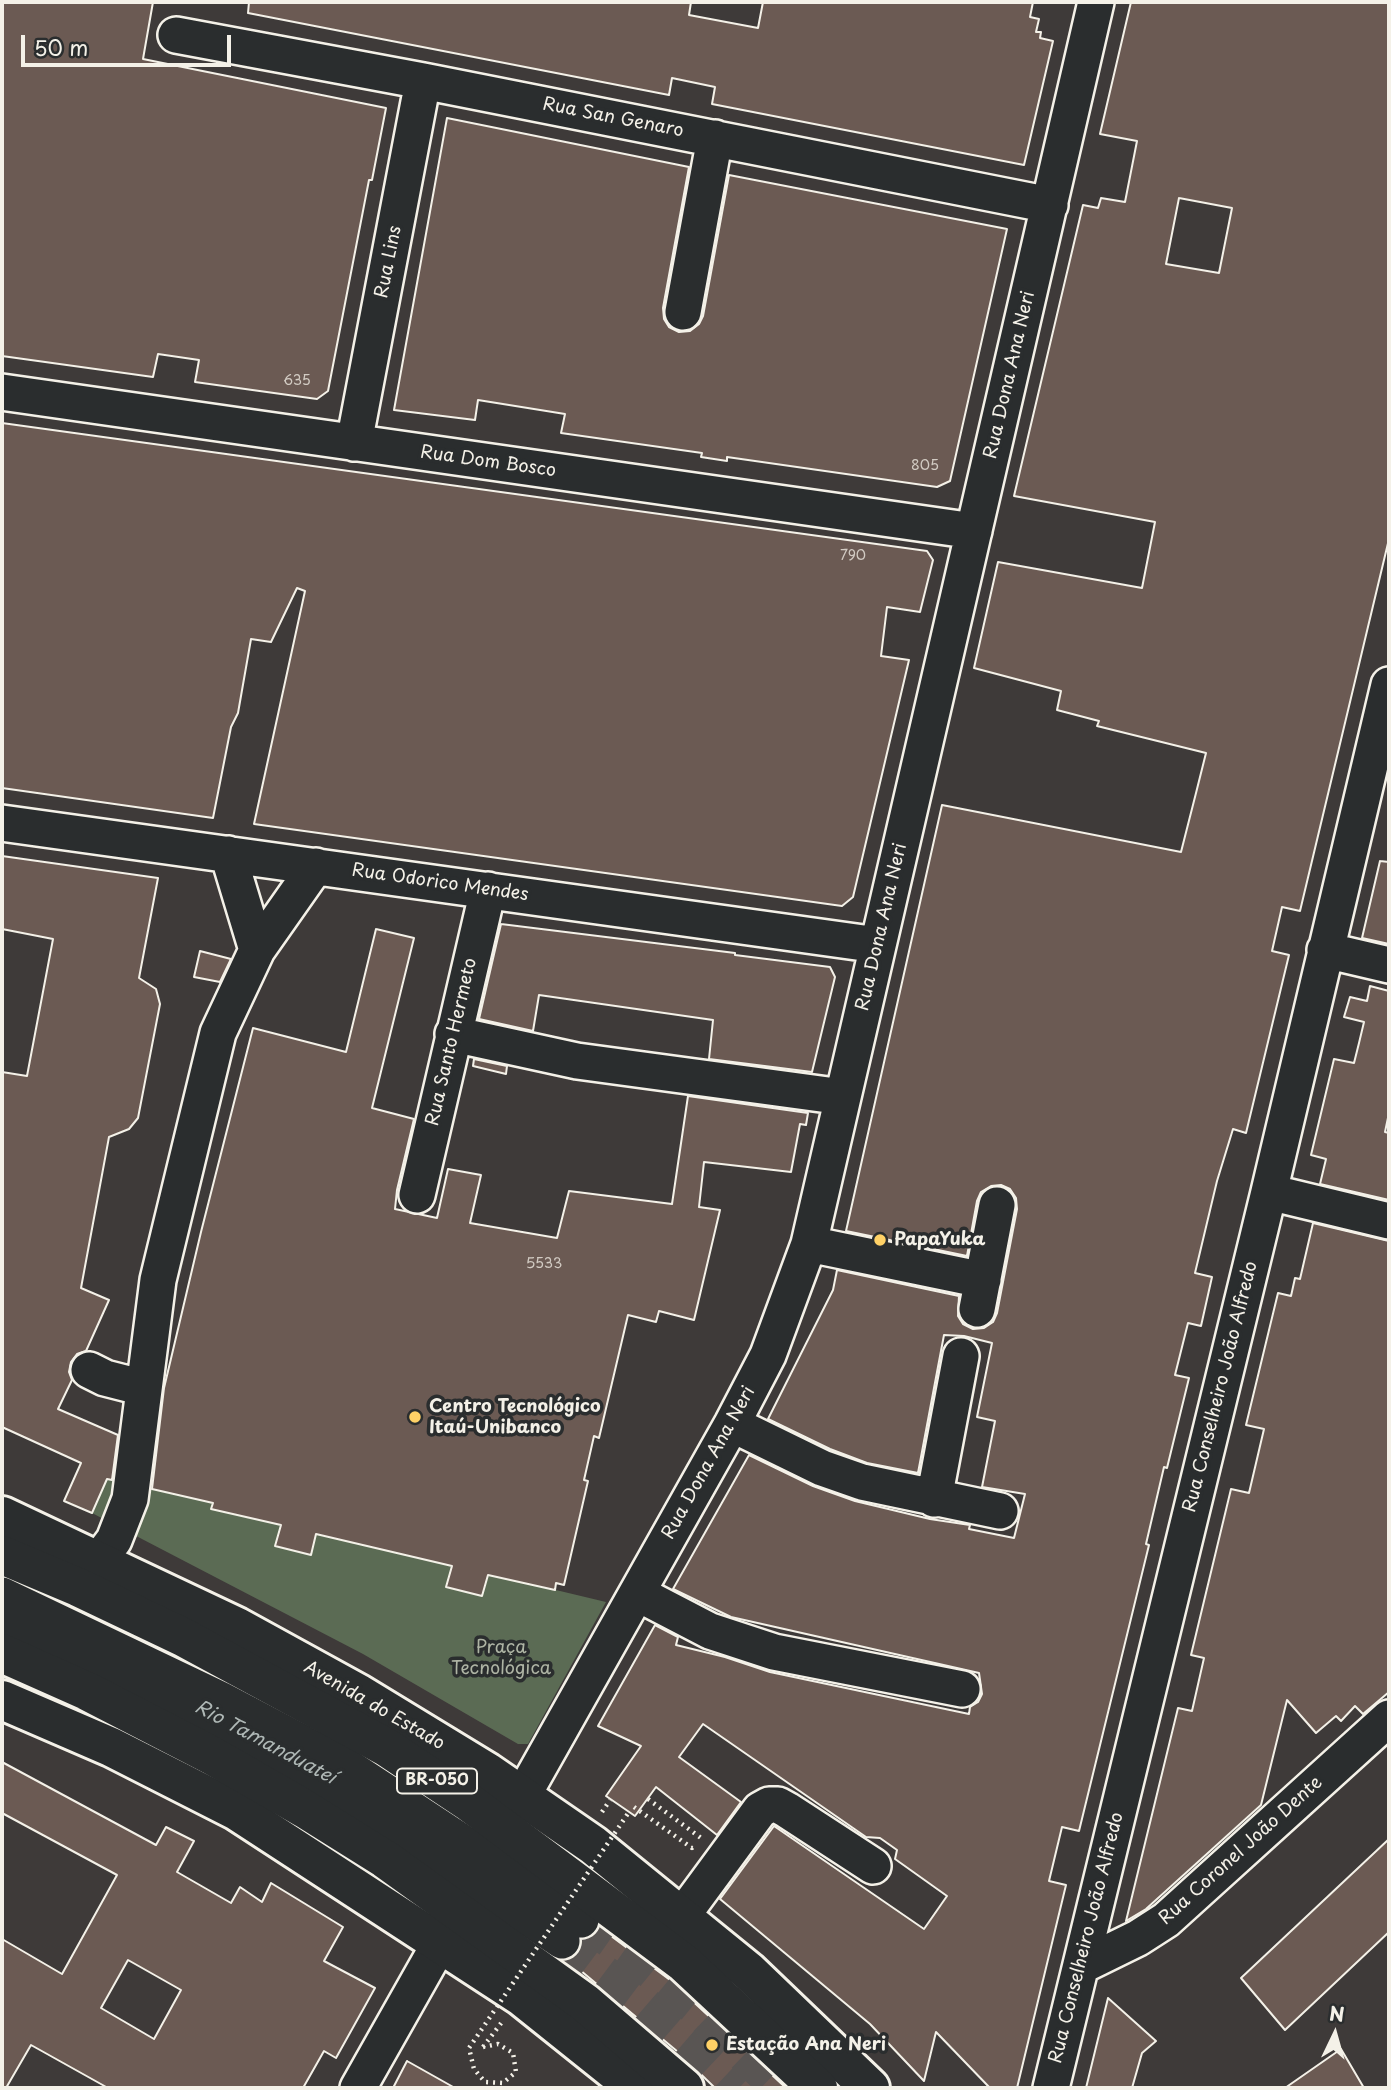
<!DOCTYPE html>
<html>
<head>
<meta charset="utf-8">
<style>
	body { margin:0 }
	#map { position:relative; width:1391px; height:2090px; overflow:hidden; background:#3e3a39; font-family:"Playpen Sans",sans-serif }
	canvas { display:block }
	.frame { position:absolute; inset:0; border:4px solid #f4f1e8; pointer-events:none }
	.north { position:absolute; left:1300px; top:1999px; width:70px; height:70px; -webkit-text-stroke:5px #2a2d2e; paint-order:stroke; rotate:5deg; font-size:19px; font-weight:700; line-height:28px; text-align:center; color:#f4f1e8 }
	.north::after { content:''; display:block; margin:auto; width:24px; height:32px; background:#f4f1e8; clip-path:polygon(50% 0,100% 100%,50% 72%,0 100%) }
	.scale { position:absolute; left:21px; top:35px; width:210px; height:32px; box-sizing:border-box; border:4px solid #f4f1e8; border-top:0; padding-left:9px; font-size:21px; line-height:24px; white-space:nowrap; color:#f4f1e8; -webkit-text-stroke:5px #2a2d2e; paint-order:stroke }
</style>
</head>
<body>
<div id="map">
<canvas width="1391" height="2090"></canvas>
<div class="frame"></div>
<div class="north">N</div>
<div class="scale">50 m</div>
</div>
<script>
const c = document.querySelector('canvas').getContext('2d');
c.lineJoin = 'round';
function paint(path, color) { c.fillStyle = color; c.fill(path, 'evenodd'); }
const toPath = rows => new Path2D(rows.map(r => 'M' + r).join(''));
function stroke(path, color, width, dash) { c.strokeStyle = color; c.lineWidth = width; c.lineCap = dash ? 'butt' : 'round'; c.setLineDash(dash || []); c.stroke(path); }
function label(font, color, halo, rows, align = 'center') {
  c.font = font + ' "Playpen Sans",sans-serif'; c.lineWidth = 7; c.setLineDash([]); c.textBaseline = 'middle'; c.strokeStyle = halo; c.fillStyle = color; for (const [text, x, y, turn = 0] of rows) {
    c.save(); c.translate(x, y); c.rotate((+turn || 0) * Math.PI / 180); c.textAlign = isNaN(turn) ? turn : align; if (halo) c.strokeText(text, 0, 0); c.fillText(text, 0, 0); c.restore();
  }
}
paint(toPath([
	[109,1475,142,1487,213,1503,212,1509,281,1525,275,1546,316,1534,452,1566,447,1587,482,1596,489,1574,606,1602,528,1744,518,1744,363,1654,92,1513]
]), '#5b6b54');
const building = toPath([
	[2,2,153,2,143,59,386,108,372,180,369,180,328,391,317,399,195,382,199,360,158,354,153,377,2,356,2,2],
	[249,2,691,2,689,15,758,28,763,2,1033,2,1030,17,1039,19,1036,32,1041,32,1040,38,1053,41,1024,165,712,104,715,87,672,78,669,95,248,13,249,2],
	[1131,2,1389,2,1389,539,1300,911,1282,907,1272,951,1289,955,1246,1133,1233,1129,1217,1181,1195,1273,1212,1277,1201,1326,1188,1323,1175,1375,1189,1378,1167,1468,1164,1467,1146,1544,1149,1545,1079,1831,1062,1827,1049,1881,1066,1885,1017,2088,990,2088,936,2032,924,2081,870,2024,720,1899,774,1826,924,1929,947,1896,895,1859,897,1850,880,1838,866,1837,703,1724,679,1757,741,1802,717,1835,656,1787,635,1816,606,1796,641,1746,598,1726,655,1625,678,1637,676,1645,725,1657,770,1672,969,1714,970,1707,978,1702,982,1694,979,1673,731,1617,673,1589,749,1455,813,1486,855,1501,930,1519,970,1525,969,1529,1014,1538,1025,1494,982,1487,995,1421,977,1417,992,1343,964,1336,944,1335,918,1473,867,1463,830,1449,768,1419,833,1290,837,1270,959,1296,958,1316,963,1324,973,1329,984,1328,993,1322,997,1313,1017,1209,1016,1198,1010,1189,1001,1185,991,1186,981,1192,977,1201,967,1256,846,1231,942,805,1181,852,1196,793,1206,753,1097,726,1099,721,1057,710,1061,691,974,668,998,562,1142,588,1155,522,1014,496,1083,205,1098,208,1101,198,1125,202,1137,141,1100,134,1131,2],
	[1179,198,1232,208,1219,273,1166,264,1179,198],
	[447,118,689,167,663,308,664,319,669,327,679,332,690,331,699,324,703,316,729,175,1007,229,950,481,937,487,727,457,727,461,701,457,702,453,561,433,565,414,478,400,475,420,394,410,447,118],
	[2,423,927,551,933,560,920,612,887,607,881,656,909,660,853,897,842,906,254,824,305,591,297,588,271,642,251,639,238,713,231,727,213,818,2,788,2,423],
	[2,856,158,878,139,978,156,989,160,1004,138,1118,129,1129,109,1137,81,1288,109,1300,86,1351,77,1354,71,1362,69,1372,72,1380,58,1409,118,1435,112,1480,107,1479,92,1513,64,1501,81,1463,2,1427,2,1072,27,1076,53,939,2,929,2,856],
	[1380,861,1389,862,1389,944,1362,938,1380,861],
	[501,924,735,953,735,955,830,967,835,977,812,1072,709,1059,713,1020,539,995,533,1031,479,1019,501,924],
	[376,929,414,938,372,1108,414,1119,397,1190,395,1209,437,1218,448,1169,481,1175,470,1223,557,1238,569,1191,672,1204,688,1096,808,1113,806,1125,800,1124,791,1172,704,1162,699,1207,720,1210,694,1320,659,1311,656,1322,628,1315,599,1438,594,1436,584,1480,588,1481,564,1585,556,1583,555,1590,488,1575,482,1596,446,1587,452,1566,316,1534,311,1555,275,1546,281,1525,211,1509,213,1503,152,1489,164,1388,201,1232,253,1028,346,1052,376,929],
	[200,951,231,959,220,982,194,977,200,951],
	[1370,986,1389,991,1389,1113,1385,1132,1389,1133,1389,1200,1320,1184,1326,1159,1311,1155,1334,1059,1354,1063,1359,1043,1364,1022,1344,1017,1350,997,1367,1001,1370,986],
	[474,1059,507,1066,506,1074,473,1066,474,1059],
	[1313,1223,1389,1241,1389,1692,1363,1714,1355,1706,1341,1721,1336,1716,1316,1733,1287,1700,1261,1805,1146,1909,1126,1921,1178,1708,1192,1711,1204,1658,1191,1655,1231,1489,1249,1493,1264,1429,1246,1425,1278,1293,1291,1296,1295,1278,1300,1279,1313,1223],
	[2,1762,156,1845,166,1827,194,1841,177,1872,231,1903,240,1887,262,1902,271,1883,343,1927,324,1961,375,1988,336,2058,324,2051,303,2088,108,2088,31,2045,6,2088,2,2088,2,1939,62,1974,117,1875,2,1813,2,1762],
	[128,1960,181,1990,154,2039,101,2008,128,1960],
	[1389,1839,1389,1932,1285,2030,1241,1978,1389,1839],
	[599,1927,670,1980,786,2088,715,2088,678,2052,568,1960,578,1953,582,1940,591,1938,599,1927],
	[1108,1998,1156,2041,1142,2053,1132,2088,1086,2088,1108,1998],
	[1341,2049,1364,2088,1285,2088,1341,2049],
	[407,2061,455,2088,393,2088,407,2061]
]);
paint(building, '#6b5a53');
stroke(building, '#f4f1e8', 2);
stroke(toPath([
	[581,1920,625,1951,694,2007,778,2088],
	[562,1941,638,1998,703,2054,739,2088]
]), '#595553', 35, [35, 18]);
const minor = toPath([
	[176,35,423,81,1050,205],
	[683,312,715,138],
	[2,392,974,531],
	[354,443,423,81],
	[2,823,878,945],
	[228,854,257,950],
	[1325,950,1389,965],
	[453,1034,577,1061,843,1097],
	[1269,1192,1389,1221],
	[417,1195,488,890],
	[809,1244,983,1280],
	[977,1309,997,1205],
	[89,1370,105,1378,144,1388],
	[732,1424,822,1468,862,1482,1000,1511],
	[934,1499,961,1356],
	[99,1560,114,1540,130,1499,158,1280,218,1033,257,950,316,866],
	[637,1593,710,1631,774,1652,962,1689],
	[2,1595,220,1699,347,1766,581,1920],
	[2,1625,212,1721,350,1799,562,1941],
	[522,1797,732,1424,768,1355,809,1244,1096,2],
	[682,1916,760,1810,769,1805,778,1805,787,1810,873,1866],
	[1081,1966,1138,1938,1166,1920,1389,1718],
	[358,2088,440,1943],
	[1051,2088,1269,1192,1389,685]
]);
const major = toPath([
	[2,1516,237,1627,359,1694,487,1772,593,1845,748,1971,870,2088],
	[2,1700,111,1747,237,1811,521,1996,636,2088]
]);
const highway = toPath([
	[2,1555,78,1587,183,1637,386,1747,470,1803,684,1963,818,2088],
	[2,1653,87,1691,211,1755,305,1809,385,1859,585,2003,684,2088]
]);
stroke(minor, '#f4f1e8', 40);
stroke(major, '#f4f1e8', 44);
stroke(highway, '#f4f1e8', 44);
stroke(toPath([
	[648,1799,701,1838],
	[634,1807,692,1848,695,1846],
	[602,1812,610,1800],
	[483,2047,502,2022]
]), '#f4f1e8', 4.5, [2, 5]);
stroke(minor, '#2a2d2e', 35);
stroke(major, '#2a2d2e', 38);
stroke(highway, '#2a2d2e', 38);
stroke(toPath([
	[483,2047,498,2044,513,2053,516,2072,503,2083,485,2082,474,2069,469,2048,629,1812]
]), '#f4f1e8', 4.5, [2, 5]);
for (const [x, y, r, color] of [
	[880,1240,7,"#ffd166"],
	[415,1417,7,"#ffd166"],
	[712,2045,7,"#ffd166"]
]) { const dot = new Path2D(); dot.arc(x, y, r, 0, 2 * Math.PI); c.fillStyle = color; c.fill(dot); stroke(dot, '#2a2d2e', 2.5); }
label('14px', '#d2cbc3', null, [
	["635",297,381],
	["805",925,466],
	["790",853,556],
	["5533",544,1264]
]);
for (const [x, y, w] of [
	[437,1781,80]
]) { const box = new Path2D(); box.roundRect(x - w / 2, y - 12.5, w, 25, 5); c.fillStyle = '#2a2d2e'; c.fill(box); stroke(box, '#f4f1e8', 2); }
label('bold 16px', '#f4f1e8', null, [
	["BR-050",437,1781]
]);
label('18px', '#f4f1e8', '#2a2d2e', [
	["Rua San Genaro",613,118,11],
	["Rua Lins",389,262,-79],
	["Rua Dona Ana Neri",1010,375,-77],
	["Rua Dom Bosco",488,462,8],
	["Rua Odorico Mendes",440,883,8],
	["Rua Dona Ana Neri",882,927,-77],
	["Rua Santo Hermeto",452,1042,-77],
	["Rua Conselheiro João Alfredo",1221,1387,-76],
	["Rua Dona Ana Neri",709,1463,-61],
	["Avenida do Estado",374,1706,30],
	["Rua Coronel João Dente",1241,1851,-42],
	["Rua Conselheiro João Alfredo",1087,1938,-76]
]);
label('bold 18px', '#f4f1e8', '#2a2d2e', [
	["PapaYuka",894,1240],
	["Centro Tecnológico",429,1407],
	["Itaú-Unibanco",429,1428],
	["Estação Ana Neri",726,2045]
], 'left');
label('18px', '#afb5a5', '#2a2d2e', [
	["Praça",501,1648],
	["Tecnológica",501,1669]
]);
label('italic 19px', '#afb8b6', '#2a2d2e', [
	["Rio Tamanduateí",265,1743,28]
]);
</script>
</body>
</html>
